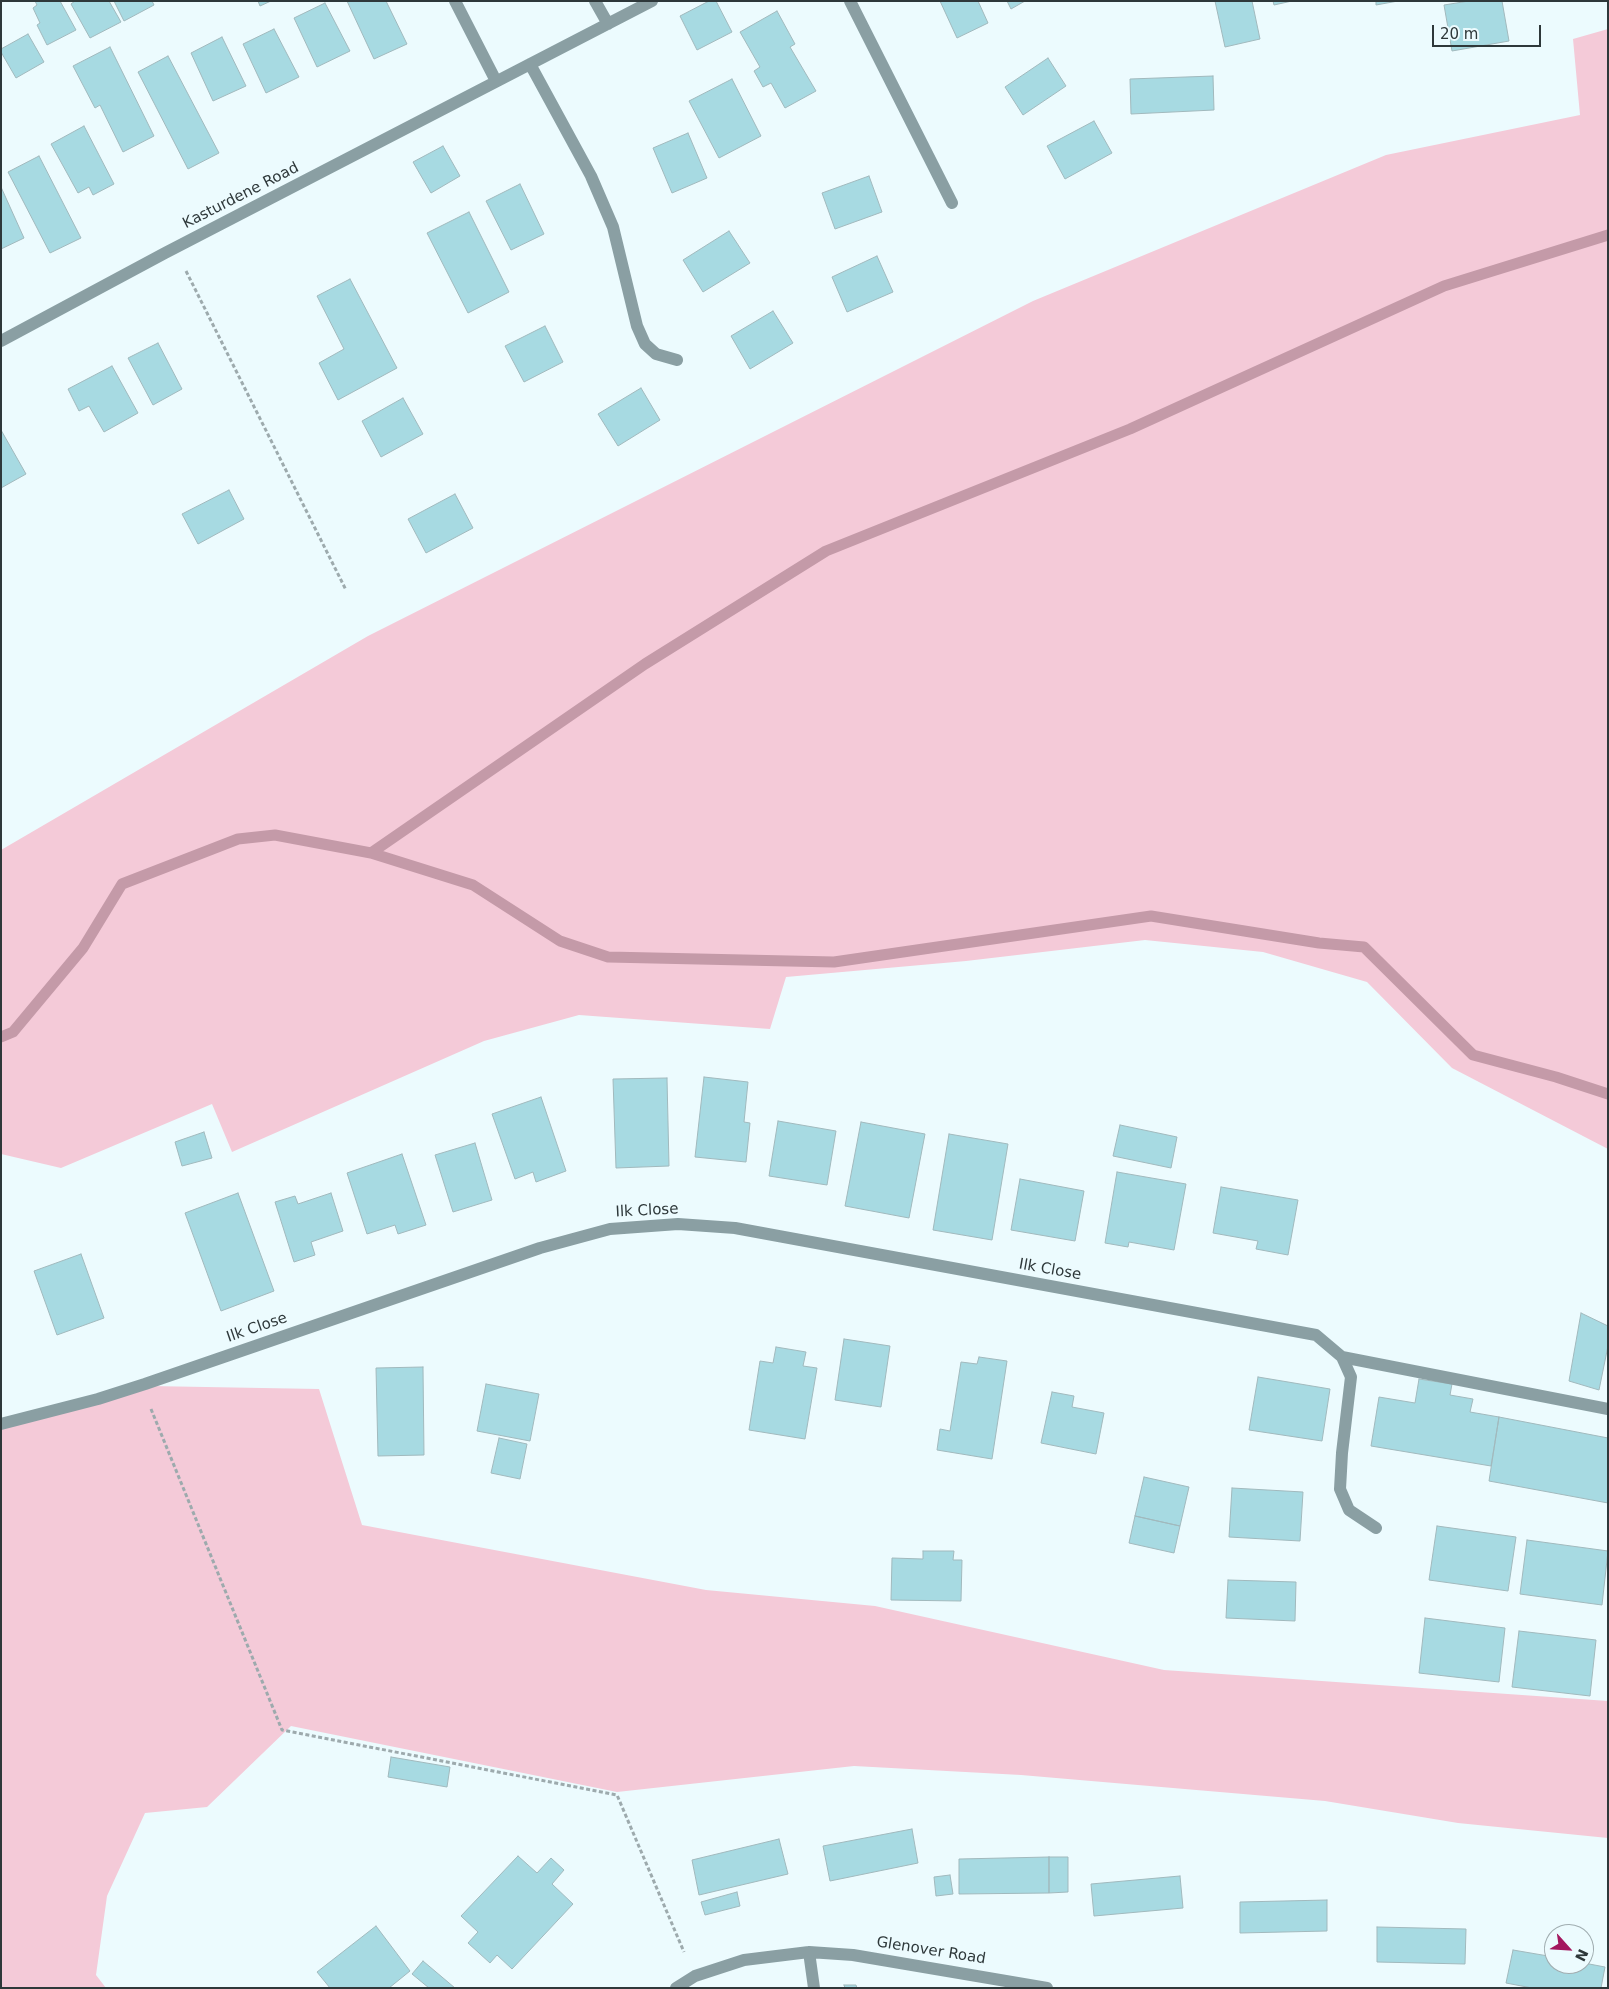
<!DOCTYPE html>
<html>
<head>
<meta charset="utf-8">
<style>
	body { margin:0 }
	#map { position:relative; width:1609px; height:1989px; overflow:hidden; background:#ecfbfe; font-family:"DejaVu Sans",sans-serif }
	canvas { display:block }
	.frame { position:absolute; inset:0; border:2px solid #2e383a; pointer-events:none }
	.north { position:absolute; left:1544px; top:1924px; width:50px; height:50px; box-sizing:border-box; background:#ecfbfe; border:1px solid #a0adb0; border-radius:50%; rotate:116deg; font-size:14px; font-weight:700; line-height:20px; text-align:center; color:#2e383a }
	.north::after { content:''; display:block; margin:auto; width:18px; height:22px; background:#a3175e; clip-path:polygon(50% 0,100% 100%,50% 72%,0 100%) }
	.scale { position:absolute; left:1432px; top:25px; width:109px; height:22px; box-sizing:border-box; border:2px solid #2e383a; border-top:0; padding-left:6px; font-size:15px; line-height:18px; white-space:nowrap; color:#2e383a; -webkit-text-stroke:4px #ecfbfe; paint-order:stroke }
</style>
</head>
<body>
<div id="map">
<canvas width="1609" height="1989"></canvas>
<div class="frame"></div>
<div class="north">N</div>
<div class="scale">20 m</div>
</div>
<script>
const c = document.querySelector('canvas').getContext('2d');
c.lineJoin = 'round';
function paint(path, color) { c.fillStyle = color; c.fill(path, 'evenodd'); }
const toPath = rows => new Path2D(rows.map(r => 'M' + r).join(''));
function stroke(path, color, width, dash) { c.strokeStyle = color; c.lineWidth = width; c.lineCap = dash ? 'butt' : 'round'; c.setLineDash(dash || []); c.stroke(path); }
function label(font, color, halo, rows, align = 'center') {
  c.font = font + ' "DejaVu Sans",sans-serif'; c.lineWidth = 4; c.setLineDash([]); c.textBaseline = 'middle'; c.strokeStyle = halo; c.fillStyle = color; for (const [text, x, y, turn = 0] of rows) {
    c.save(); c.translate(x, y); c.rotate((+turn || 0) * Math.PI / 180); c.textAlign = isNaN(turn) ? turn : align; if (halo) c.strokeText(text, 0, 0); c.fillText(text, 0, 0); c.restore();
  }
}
paint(toPath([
	[1608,29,1608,1149,1452,1068,1367,982,1263,952,1145,940,966,961,786,977,770,1029,579,1015,484,1041,232,1152,212,1104,61,1168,1,1154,1,850,368,636,1033,301,1386,155,1580,115,1573,39],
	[149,1386,319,1389,362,1525,706,1590,875,1606,1164,1670,1608,1701,1608,1838,1458,1823,1325,1801,1021,1775,854,1766,617,1792,291,1726,207,1807,145,1813,107,1896,96,1975,106,1988,1,1988,1,1429]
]), '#f4cad8');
stroke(toPath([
	[371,853,645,664,826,551,1130,429,1444,286,1608,235],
	[1,1037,13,1032,83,948,122,884,238,839,275,835,371,853,473,885,560,941,608,957,834,962,1151,916,1319,943,1364,947,1473,1055,1556,1077,1608,1094]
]), '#c49aa8', 11);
const building = toPath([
	[35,1,60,1,76,30,47,45,37,25,40,23,33,8,37,5,35,1],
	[75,1,109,1,121,22,90,38,71,4,75,1],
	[114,1,152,1,154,5,124,21,114,1],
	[258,1,271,1,260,6,258,1],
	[347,1,386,1,407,44,374,59,347,1],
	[709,1,716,1,732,32,697,50,680,16,709,1],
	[940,1,978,1,988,23,957,38,940,1],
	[1007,1,1025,1,1011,9,1007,1],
	[1215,1,1252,1,1260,39,1225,47,1215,1],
	[1273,1,1292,1,1274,5,1273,1],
	[1376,1,1398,1,1376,5,1376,1],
	[1469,1,1502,1,1509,41,1452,51,1444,5,1469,1],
	[325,3,350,51,317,67,294,18,325,3],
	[777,11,795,44,790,47,816,91,785,108,771,83,763,87,754,71,760,67,740,32,777,11],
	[274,29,299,77,266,93,243,44,274,29],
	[28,34,44,62,16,78,1,52,1,49,28,34],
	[222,37,246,86,213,101,191,53,222,37],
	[110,47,154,136,123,152,100,105,95,108,73,66,110,47],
	[168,56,219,153,188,169,138,72,168,56],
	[1048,58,1066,86,1023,115,1005,87,1048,58],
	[1213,76,1214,110,1131,114,1130,79,1213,76],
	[732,79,761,136,719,158,689,101,732,79],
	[1094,121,1112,153,1065,179,1047,146,1094,121],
	[84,126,114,184,93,195,89,187,78,193,51,144,84,126],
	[688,133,707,178,672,193,653,148,688,133],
	[443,146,460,176,431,193,413,162,443,146],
	[39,156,81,238,50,253,8,172,39,156],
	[869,176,882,212,835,229,822,193,869,176],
	[520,184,544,234,511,250,486,201,520,184],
	[1,187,24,238,1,249,1,187],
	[469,212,509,292,468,313,427,233,469,212],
	[729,231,750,263,703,292,683,260,729,231],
	[877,256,893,292,847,312,832,277,877,256],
	[350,279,397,368,338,400,319,363,344,349,317,296,350,279],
	[773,311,793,343,750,369,731,336,773,311],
	[545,326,563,362,524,382,505,346,545,326],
	[158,343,182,389,153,405,128,358,158,343],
	[112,366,138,413,104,432,89,406,79,411,68,389,112,366],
	[641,388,660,420,618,446,598,414,641,388],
	[403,398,423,434,381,457,362,421,403,398],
	[1,430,26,474,1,488,1,430],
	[229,490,244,519,198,544,182,514,229,490],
	[455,494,473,528,426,553,408,519,455,494],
	[704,1077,748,1082,744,1122,750,1123,746,1162,695,1157,704,1077],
	[667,1078,669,1166,616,1168,613,1079,667,1078],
	[541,1097,566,1171,536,1182,533,1172,515,1179,492,1114,541,1097],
	[778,1121,836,1131,827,1185,769,1176,778,1121],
	[861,1122,925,1134,909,1218,845,1206,861,1122],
	[1120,1125,1177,1137,1171,1168,1113,1156,1120,1125],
	[204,1132,212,1158,182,1166,175,1142,204,1132],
	[949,1134,1008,1144,992,1240,933,1230,949,1134],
	[475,1143,492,1200,453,1212,435,1155,475,1143],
	[402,1154,426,1225,398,1234,395,1225,367,1234,347,1173,402,1154],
	[1117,1172,1186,1184,1174,1250,1129,1242,1128,1247,1105,1243,1117,1172],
	[1020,1179,1084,1191,1075,1241,1011,1230,1020,1179],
	[1221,1187,1298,1200,1288,1255,1256,1249,1258,1241,1213,1233,1221,1187],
	[238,1193,274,1291,221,1311,185,1213,238,1193],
	[331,1193,343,1231,311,1242,315,1255,294,1262,275,1202,295,1196,298,1204,331,1193],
	[81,1254,104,1318,57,1335,34,1271,81,1254],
	[1581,1313,1608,1326,1608,1346,1599,1390,1569,1381,1581,1313],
	[844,1339,890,1346,881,1407,835,1400,844,1339],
	[776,1347,806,1352,803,1366,817,1368,805,1439,749,1430,760,1361,773,1363,776,1347],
	[979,1357,1007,1361,992,1459,937,1450,940,1429,950,1431,961,1362,977,1364,979,1357],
	[423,1367,424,1455,378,1456,376,1368,423,1367],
	[1258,1377,1330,1389,1322,1441,1249,1430,1258,1377],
	[1419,1379,1452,1384,1450,1395,1473,1399,1470,1412,1499,1417,1491,1466,1371,1446,1379,1397,1415,1403,1419,1379],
	[486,1384,539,1394,530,1441,477,1431,486,1384],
	[1052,1392,1074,1396,1072,1407,1104,1413,1096,1454,1041,1443,1052,1392],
	[1499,1417,1608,1438,1608,1503,1489,1481,1499,1417],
	[499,1438,527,1444,520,1479,491,1473,499,1438],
	[1144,1477,1189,1487,1180,1526,1135,1516,1144,1477],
	[1232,1488,1303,1492,1300,1541,1229,1537,1232,1488],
	[1135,1516,1180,1526,1174,1553,1129,1543,1135,1516],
	[1437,1526,1516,1537,1508,1591,1429,1580,1437,1526],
	[1527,1540,1608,1551,1602,1605,1520,1594,1527,1540],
	[923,1551,954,1551,953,1560,962,1560,961,1601,891,1600,892,1558,923,1559,923,1551],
	[1228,1580,1296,1582,1295,1621,1226,1618,1228,1580],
	[1425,1618,1505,1628,1499,1682,1419,1673,1425,1618],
	[1519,1631,1596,1640,1590,1696,1512,1687,1519,1631],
	[391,1757,450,1767,447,1787,388,1777,391,1757],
	[912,1829,918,1863,830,1881,823,1846,912,1829],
	[779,1839,788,1874,699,1895,692,1860,779,1839],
	[518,1856,537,1873,551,1858,564,1870,552,1884,573,1904,512,1969,497,1955,490,1963,468,1943,478,1932,461,1916,518,1856],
	[1049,1857,1049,1893,959,1894,959,1859,1049,1857],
	[1049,1857,1068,1857,1068,1892,1049,1893,1049,1857],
	[950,1875,953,1894,936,1896,934,1877,950,1875],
	[1180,1876,1183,1908,1094,1916,1091,1884,1180,1876],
	[737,1892,740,1906,705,1915,701,1902,737,1892],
	[1327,1900,1327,1931,1240,1933,1240,1902,1327,1900],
	[376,1926,410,1971,389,1988,330,1988,317,1972,376,1926],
	[1377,1927,1466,1929,1465,1964,1377,1962,1377,1927],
	[1513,1950,1554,1957,1554,1964,1584,1963,1605,1967,1601,1988,1532,1988,1506,1983,1513,1950],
	[423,1961,455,1988,429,1988,412,1974,423,1961],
	[844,1985,856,1985,857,1988,845,1988,844,1985]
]);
paint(building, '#a7dae2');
stroke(building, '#a1b9bd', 1);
stroke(toPath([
	[186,271,346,590],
	[151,1409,282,1730,617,1795,684,1952]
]), '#9daaad', 3, [4, 2.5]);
stroke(toPath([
	[455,1,496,81],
	[595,1,608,24],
	[850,1,952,203],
	[530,64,591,176,613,227,637,326,645,344,656,354,677,360],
	[1,341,165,253,652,1],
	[1342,1357,1608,1409],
	[1,1424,98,1399,145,1384,540,1248,610,1229,678,1224,735,1228,1316,1335,1342,1357,1351,1377,1342,1453,1340,1489,1349,1510,1376,1528],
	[809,1952,814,1988],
	[676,1988,695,1976,744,1960,809,1952,853,1955,1047,1988]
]), '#8a9fa3', 12);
label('15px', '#2e383a', '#ecfbfe', [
	["Kasturdene Road",241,196,-27],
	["Ilk Close",647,1211,-3],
	["Ilk Close",1050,1270,10],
	["Ilk Close",257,1328,-19],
	["Glenover Road",931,1951,9]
]);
</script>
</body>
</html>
